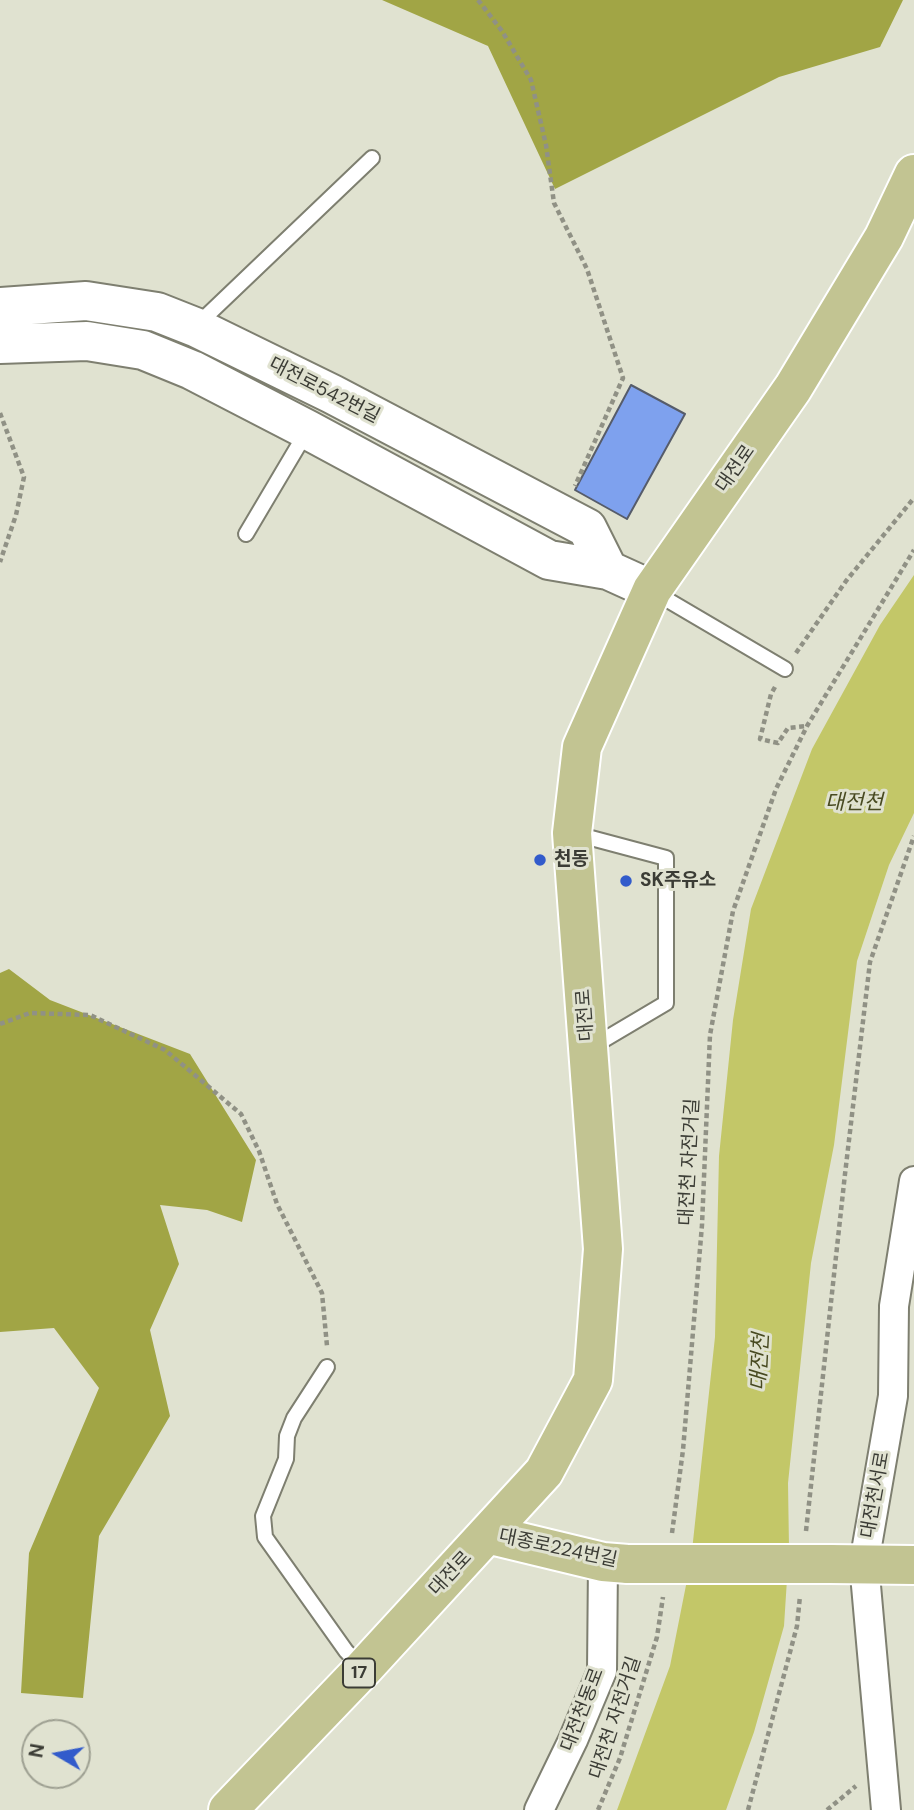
<!DOCTYPE html>
<html>
<head>
<meta charset="utf-8">
<style>
	body { margin:0 }
	#map { position:relative; width:914px; height:1810px; overflow:hidden; background:#e0e2d0; font-family:"DM Sans",sans-serif }
	canvas { display:block }
	.north { position:absolute; left:21px; top:1719px; width:70px; height:70px; box-sizing:border-box; background:#e0e2d0; border:2px solid #9ea092; border-radius:50%; rotate:280deg; font-size:19px; font-weight:700; line-height:28px; text-align:center; color:#3b3c35 }
	.north::after { content:''; display:block; margin:auto; width:24px; height:32px; background:#325bcb; clip-path:polygon(50% 0,100% 100%,50% 72%,0 100%) }
</style>
</head>
<body>
<div id="map">
<canvas width="914" height="1810"></canvas>
<div class="north">N</div>
</div>
<script>
const c = document.querySelector('canvas').getContext('2d');
c.lineJoin = 'round';
function paint(path, color) { c.fillStyle = color; c.fill(path, 'evenodd'); }
const toPath = rows => new Path2D(rows.map(r => 'M' + r).join(''));
function stroke(path, color, width, dash) { c.strokeStyle = color; c.lineWidth = width; c.lineCap = dash ? 'butt' : 'round'; c.setLineDash(dash || []); c.stroke(path); }
function label(font, color, halo, rows, align = 'center') {
  c.font = font + ' "DM Sans","Noto Sans KR",sans-serif'; c.lineWidth = 6; c.setLineDash([]); c.textBaseline = 'middle'; c.strokeStyle = halo; c.fillStyle = color; for (const [text, x, y, turn = 0] of rows) {
    c.save(); c.translate(x, y); c.rotate((+turn || 0) * Math.PI / 180); c.textAlign = isNaN(turn) ? turn : align; if (halo) c.strokeText(text, 0, 0); c.fillText(text, 0, 0); c.restore();
  }
}
paint(toPath([
	[382,0,903,0,880,47,779,77,555,189,488,46],
	[9,969,50,1000,190,1054,256,1160,242,1222,207,1210,160,1205,179,1264,150,1330,170,1416,99,1536,83,1698,21,1693,29,1553,99,1388,54,1328,0,1332,0,973]
]), '#a1a545');
paint(toPath([
	[914,575,914,813,889,865,857,961,834,1145,811,1263,788,1483,789,1548,784,1626,754,1732,726,1810,617,1810,670,1666,691,1560,715,1337,719,1156,733,1020,751,909,812,749,880,625]
]), '#c3c768');
const building = toPath([
	[631,385,685,414,627,519,575,490,631,385]
]);
paint(building, '#7ea1ee');
stroke(building, '#565c6a', 2);
const service = toPath([
	[196,326,372,158],
	[246,534,307,431],
	[654,592,785,669],
	[576,834,666,858,666,1003,590,1048],
	[327,1367,294,1418,287,1436,286,1459,263,1516,265,1537,346,1651,362,1668]
]);
const minor = toPath([
	[539,1810,573,1740,602,1671,603,1562],
	[886,1810,864,1563,893,1396,894,1306,914,1181]
]);
const secondary = toPath([
	[0,307,86,301,157,312,195,327,332,394,587,528,608,570],
	[0,344,87,341,143,350,192,370,308,430,549,560,608,570,652,590]
]);
const primary = toPath([
	[487,1534,603,1562,628,1564],
	[830,1564,914,1565],
	[228,1810,363,1669,544,1472,593,1380,603,1249,572,833,582,747,652,590,793,388,884,237,914,174]
]);
stroke(service, '#7e7f70', 18);
stroke(minor, '#7e7f70', 32);
stroke(secondary, '#7e7f70', 42);
stroke(primary, '#fff', 42);
stroke(toPath([
	[478,0,502,31,531,80,546,145,554,203,587,269,623,378,575,486],
	[0,413,24,477,16,515,0,562],
	[796,653,846,581,914,498],
	[775,687,771,694,760,739,778,743,788,728,807,726],
	[0,1024,30,1013,90,1015,165,1050,241,1114,259,1151,277,1204,322,1293,327,1346],
	[806,1531,845,1174,870,962,914,836],
	[672,1533,683,1450,702,1225,710,1035,733,911,776,789,807,726,914,550],
	[598,1810,620,1758,657,1637,663,1597],
	[748,1810,797,1626,800,1596],
	[827,1810,856,1786]
]), '#909185', 4.5, [5, 3.5]);
stroke(service, '#fff', 14);
stroke(minor, '#fff', 28);
stroke(secondary, '#fff', 38);
stroke(primary, '#c2c492', 38);
const primaryBridge = toPath([
	[628,1564,830,1564]
]);
stroke(primaryBridge, '#fff', 42, []);
stroke(primaryBridge, '#c2c492', 38);
for (const [x, y, r, color] of [
	[540,860,7,"#325bcb"],
	[626,881,7,"#325bcb"]
]) { const dot = new Path2D(); dot.arc(x, y, r, 0, 2 * Math.PI); c.fillStyle = color; c.fill(dot); stroke(dot, '#e0e2d0', 2.5); }
for (const [x, y, w] of [
	[359,1673,32]
]) { const box = new Path2D(); box.roundRect(x - w / 2, y - 14.5, w, 29, 5); c.fillStyle = '#e0e2d0'; c.fill(box); stroke(box, '#3b3c35', 2); }
label('bold 18px', '#3b3c35', null, [
	["17",359,1673]
]);
label('19px', '#3b3c35', '#e0e2d0', [
	["대전로542번길",324,391,27],
	["대전로",736,469,-55],
	["대전로",586,1015,-94],
	["대전천 자전거길",690,1162,-87],
	["대전천서로",876,1495,-80],
	["대종로224번길",558,1549,12],
	["대전로",451,1574,-47],
	["대전천동로",583,1710,-69],
	["대전천 자전거길",616,1718,-72]
]);
label('bold 19px', '#3b3c35', '#e0e2d0', [
	["천동",554,860],
	["SK주유소",640,881]
], 'left');
label('italic 21px', '#484a21', '#e0e2d0', [
	["대전천",854,803],
	["대전천",761,1362,-87]
]);
</script>
</body>
</html>
